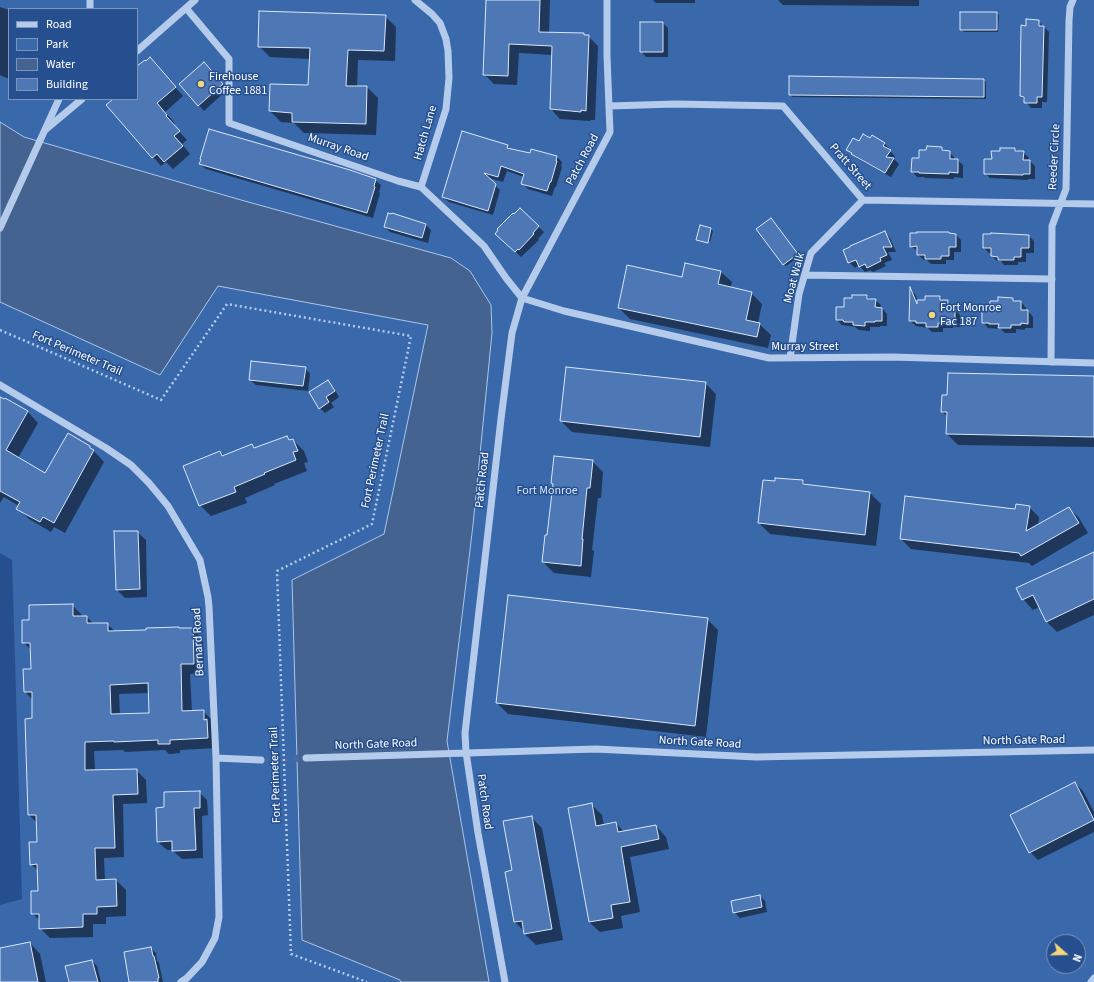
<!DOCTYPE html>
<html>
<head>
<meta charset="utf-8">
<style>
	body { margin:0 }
	#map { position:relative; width:1094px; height:982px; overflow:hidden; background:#254f8e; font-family:"Source Sans 3",sans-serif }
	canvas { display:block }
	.legend { position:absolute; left:8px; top:8px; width:130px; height:92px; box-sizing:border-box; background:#254f8e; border:1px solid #7c95bb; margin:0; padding:5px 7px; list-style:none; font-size:12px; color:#fff }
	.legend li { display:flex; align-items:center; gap:8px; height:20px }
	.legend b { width:20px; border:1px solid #7c95bb }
	.north { position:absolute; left:1046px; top:934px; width:40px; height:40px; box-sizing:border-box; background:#254f8e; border:1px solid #7c95bb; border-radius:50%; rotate:110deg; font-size:11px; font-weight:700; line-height:16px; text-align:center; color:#fff }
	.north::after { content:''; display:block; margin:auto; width:14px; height:18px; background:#f5d679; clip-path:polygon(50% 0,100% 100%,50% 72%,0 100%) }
</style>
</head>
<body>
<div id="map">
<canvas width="1094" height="982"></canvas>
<ul class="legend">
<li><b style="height:5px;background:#b5cbeb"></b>Road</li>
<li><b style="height:11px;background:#3968ab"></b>Park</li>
<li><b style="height:11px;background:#456390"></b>Water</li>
<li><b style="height:11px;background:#4d77b5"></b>Building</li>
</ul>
<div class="north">N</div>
</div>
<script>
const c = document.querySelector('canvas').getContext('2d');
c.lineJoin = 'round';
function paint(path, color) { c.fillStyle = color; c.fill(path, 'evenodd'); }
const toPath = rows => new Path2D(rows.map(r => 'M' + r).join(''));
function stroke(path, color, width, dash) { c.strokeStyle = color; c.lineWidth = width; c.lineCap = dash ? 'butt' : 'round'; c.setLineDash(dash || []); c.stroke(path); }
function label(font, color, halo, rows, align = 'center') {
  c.font = font + ' "Source Sans 3",sans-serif'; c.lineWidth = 3; c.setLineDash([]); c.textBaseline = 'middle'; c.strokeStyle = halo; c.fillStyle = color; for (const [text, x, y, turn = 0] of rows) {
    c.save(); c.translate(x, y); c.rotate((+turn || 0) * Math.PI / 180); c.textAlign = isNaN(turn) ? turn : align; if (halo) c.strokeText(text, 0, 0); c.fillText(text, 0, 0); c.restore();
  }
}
paint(toPath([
	[0,0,1094,0,1094,982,0,982,0,905,22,899,12,560,0,553],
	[9,9,137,9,137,99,9,99],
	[1054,942,1078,942,1078,966,1054,966]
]), '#3968ab');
const water = toPath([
	[0,122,24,137,241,200,451,258,470,271,491,305,492,333,473,525,447,741,489,982,401,982,400,980,302,940,292,580,384,534,428,325,218,286,160,375,0,302,0,122]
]);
paint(water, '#456390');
stroke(water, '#a9c6ec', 1);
paint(toPath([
	[487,0,550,0,549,33,584,34,585,36,588,36,598,46,595,120,591,120,590,121,560,119,551,109,553,55,519,53,517,85,494,84,484,74],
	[653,0,695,0,695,3,656,3],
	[778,0,919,0,919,6,783,5],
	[0,7,9,10,9,79,0,75],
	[996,13,999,15,998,32,964,32,961,29],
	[385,16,396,27,395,61,358,60,357,87,367,87,378,98,376,135,304,133,294,123,281,122,270,111,309,86,310,59,270,57,259,46],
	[1038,21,1049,32,1047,102,1042,102,1042,108,1031,108,1021,96,1027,27],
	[641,23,663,23,668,28,668,57,646,57,641,51],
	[158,67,183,96,165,112,175,123,173,125,187,140,182,144,190,154,173,169,166,162,161,166,108,105,115,99,137,99,137,68],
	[209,68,228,89,204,111,180,84],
	[983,80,986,82,986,99,792,97,790,94],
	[872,136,885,144,890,149,889,150,895,156,894,159,899,164,891,177,858,159,847,150,859,143,870,139],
	[507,146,512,150,530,154,557,157,562,162,561,166,562,167,556,187,555,187,552,196,528,189,522,183,524,177,507,171,503,182,486,177,500,190,493,215,449,202,443,197],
	[928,147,942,148,946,152,949,152,954,157,954,160,957,160,963,165,963,178,954,177,954,179,925,178,924,177,917,177,912,171,927,151],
	[1015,149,1019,152,1023,152,1029,158,1028,161,1030,161,1035,166,1035,179,1028,179,1028,180,990,178,985,173,993,160],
	[200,164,375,180,381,185,379,192,380,193,373,218,206,169],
	[520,209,544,232,538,239,539,240,524,254,521,257,497,234],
	[413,221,426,225,431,230,428,243,390,232,385,227],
	[773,222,799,257,786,266,784,264],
	[711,229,713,231,710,242,699,239,699,241,697,240],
	[885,233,890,238,896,252,888,252,892,260,884,263,886,266,873,272,870,270,865,272,859,265,855,268,849,262],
	[956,235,961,240,961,252,954,252,954,260,946,260,946,264,931,264,927,260,924,260,918,255,918,251,917,251,911,246],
	[1029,236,1034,241,1034,253,1026,253,1026,262,1018,262,1018,265,1004,265,1001,261,997,261,992,256,992,253,989,253,984,248],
	[721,272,732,282,730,288,751,293,762,304,758,323,771,335,768,348,630,319,619,308,683,278],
	[911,290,915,294,918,301,926,301,940,297,944,301,948,301,953,307,953,310,955,310,960,315,960,327,953,327,953,328,943,328,943,332,932,332,928,328,916,326,910,321],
	[867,296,871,300,875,300,881,305,880,308,882,308,887,314,887,326,880,326,880,327,870,327,870,331,859,330,855,327,842,325,837,320,845,308],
	[1013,299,1016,302,1021,302,1026,308,1026,311,1028,311,1033,317,1033,328,1025,328,1025,330,1016,329,1016,333,1005,333,1001,329,988,328,983,322,990,311,998,302],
	[305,368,310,374,308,391,256,385,250,380],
	[1094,377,1094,447,958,445,947,434,948,417,942,412,948,396],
	[328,382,333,387,339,397,331,403,334,407,325,413,320,408],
	[705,383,716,394,710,447,572,432,561,421],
	[0,398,6,399,28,412,38,423,18,458,46,474,90,447,104,462,65,533,54,527,51,532,29,519,18,508,19,506,4,497,0,503],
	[286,437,290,441,293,440,304,451,308,462,304,463,307,471,274,484,275,485,245,498,247,503,211,516,200,505,220,452,224,456,252,445,256,449],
	[592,461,603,472,601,498,598,498,592,550,594,551,591,577,554,573,543,562,548,536],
	[803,481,807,486,870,493,881,504,876,546,770,534,759,523],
	[1029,507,1039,517,1038,526,1069,508,1079,518,1088,533,1032,566,1029,563,911,549,901,539],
	[137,532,146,540,147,597,125,598,117,590],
	[1094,553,1094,615,1057,632,1047,622,1040,607,1033,610,1023,599],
	[72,605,82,615,82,617,87,617,94,624,107,624,116,632,193,629,203,639,204,673,190,674,192,712,203,711,213,721,217,748,180,750,180,753,169,754,165,750,125,752,123,750,94,751,95,771,136,770,146,780,147,803,123,804,124,857,104,858,105,881,116,880,126,890,126,916,106,917,106,924,93,924,93,937,50,938,40,928,40,921,32,913,39,892,39,872,31,864,38,843,37,823,29,815,33,719,33,700,25,692,32,670,31,650,23,642,30,621],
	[149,693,150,714,120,715,119,694],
	[707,619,718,630,706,737,508,714,497,703],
	[1075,783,1083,791,1094,812,1094,832,1038,860,1030,852],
	[199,792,207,800,208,815,202,816,203,858,182,859,173,851,173,850,167,850,158,842,165,808],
	[591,804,602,815,604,826,616,823,624,832,656,826,666,837,669,849,630,857,640,912,621,916,623,928,600,932,589,922],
	[531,817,542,828,563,940,536,945,525,934,524,931,515,922,513,871],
	[760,896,765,901,767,912,740,918,734,912],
	[30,943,40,954,46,982,0,982,0,948,3,949],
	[150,948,156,953,157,961,159,963,163,982,130,982],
	[92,961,97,966,101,982,68,982,67,976]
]), '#0007');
const building = toPath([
	[486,0,540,0,539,32,584,33,584,35,589,35,586,111,581,110,581,112,550,109,552,46,509,44,508,76,483,75,486,0],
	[259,11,386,15,384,51,348,50,346,86,367,86,366,124,292,122,292,113,269,111,270,84,308,85,310,48,258,47,259,11],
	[960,12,997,12,997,30,960,30,960,12],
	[1026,19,1039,20,1039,26,1044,26,1042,97,1037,97,1037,103,1024,103,1024,97,1020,96,1021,25,1026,26,1026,19],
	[640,22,663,22,663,52,640,52,640,22],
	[150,57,176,87,157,103,167,115,166,116,180,131,174,136,183,146,164,162,157,154,152,158,106,105,113,99,137,99,137,66,145,60,146,61,150,57],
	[204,62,223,84,198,106,179,84,204,62],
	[789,76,984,79,984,97,789,95,789,76],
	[209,129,350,170,376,179,374,186,375,187,367,213,199,164,201,160,200,159,209,129],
	[462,131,508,145,507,148,530,153,531,149,557,156,556,161,557,161,551,182,550,182,547,191,521,184,524,174,501,166,498,177,484,173,496,184,488,211,442,197,462,131],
	[863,134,870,138,872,135,885,143,883,146,891,150,886,157,894,158,885,173,851,154,852,153,846,150,853,138,859,141,863,134],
	[927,146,942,147,942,150,950,151,950,159,958,159,958,173,949,172,949,174,919,173,919,172,911,172,912,158,919,158,919,150,926,150,927,146],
	[1000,148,1015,148,1015,151,1024,151,1023,160,1030,160,1030,174,1023,174,1023,175,984,174,984,159,992,159,991,151,1000,151,1000,148],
	[520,208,539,226,533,233,534,234,519,250,518,249,515,252,495,234,498,230,497,229,513,213,514,214,520,208],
	[388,213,391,214,392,213,426,224,422,238,384,227,388,213],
	[771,218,798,254,783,265,756,229,771,218],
	[700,225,711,228,708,243,696,240,700,225],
	[885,231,892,247,883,247,887,255,880,258,881,261,867,268,865,264,859,267,856,260,848,263,843,250,850,247,850,246,885,231],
	[917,232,949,232,949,233,956,234,956,247,949,247,949,256,941,256,941,259,925,259,925,255,917,255,917,246,910,247,910,233,917,233,917,232],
	[991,233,1029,235,1029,248,1021,248,1021,257,1014,257,1014,260,998,260,998,257,991,256,991,248,983,248,983,234,991,234,991,233],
	[685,263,721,271,718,284,752,292,746,320,760,323,757,337,618,308,627,265,682,277,685,263],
	[910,287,917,304,917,300,925,300,925,296,940,296,940,300,948,300,948,309,955,309,955,322,948,322,948,324,938,323,938,327,926,327,926,323,916,323,916,321,909,321,910,287],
	[852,295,867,295,867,299,876,299,875,307,882,308,882,321,875,321,875,322,865,322,865,326,853,325,853,322,844,322,843,320,836,320,836,307,844,307,844,298,852,298,852,295],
	[998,297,1013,298,1013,301,1021,301,1021,310,1028,310,1028,324,1021,323,1021,325,1011,325,1011,328,998,328,999,324,989,324,989,323,982,323,982,309,989,310,990,301,998,301,998,297],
	[251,361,306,367,303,386,249,380,251,361],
	[566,367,706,382,700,437,560,421,566,367],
	[948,373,1094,376,1094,437,946,434,947,412,941,412,942,395,947,395,948,373],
	[328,380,335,391,326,397,329,402,319,409,309,392,328,380],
	[0,397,4,399,5,398,28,411,6,450,45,473,68,433,90,446,90,448,94,450,54,523,43,517,40,522,16,509,20,502,0,491,0,397],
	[287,436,289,440,293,439,298,451,293,452,296,460,264,473,265,474,234,487,236,492,199,506,183,466,220,451,222,456,252,444,254,448,287,436],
	[554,456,593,460,590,488,587,488,582,539,583,539,581,566,542,562,545,535,547,535,553,484,551,483,554,456],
	[775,478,803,480,803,484,870,492,865,535,758,523,763,480,775,481,775,478],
	[905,496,1015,509,1016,504,1030,506,1026,531,1069,507,1079,523,1021,556,1019,553,900,539,905,496],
	[114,531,138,531,140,589,116,590,114,531],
	[1094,552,1094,599,1046,622,1033,595,1022,600,1016,588,1094,552],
	[508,595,708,618,695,726,496,703,508,595],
	[73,604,73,616,87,616,87,623,108,623,108,631,146,630,146,628,179,627,179,628,193,628,194,664,181,664,182,711,204,710,204,720,207,719,208,738,170,740,170,744,158,744,158,740,114,742,114,741,85,742,85,770,137,769,138,794,113,795,115,848,95,848,96,880,116,879,117,906,97,907,97,914,83,914,83,927,39,929,39,914,31,914,31,891,38,891,37,864,30,865,29,842,37,842,36,815,28,815,25,719,32,718,32,692,24,692,23,669,31,669,30,643,22,643,22,620,29,620,29,605,73,604],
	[148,683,149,713,111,714,110,685,148,683],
	[1075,782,1094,820,1029,853,1010,815,1075,782],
	[200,791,200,808,194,808,196,850,172,851,172,841,157,842,156,808,164,807,164,792,200,791],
	[592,803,596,826,616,822,618,832,656,825,659,839,621,847,630,902,611,905,613,918,589,922,568,808,592,803],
	[532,816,552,929,524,934,522,921,514,922,505,872,512,870,503,821,532,816],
	[760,895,762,907,733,913,731,901,760,895],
	[30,942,38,982,0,982,0,948,30,942],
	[151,947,153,956,154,956,159,978,158,978,158,982,129,982,124,952,151,947],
	[92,960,98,982,69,982,65,966,92,960]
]);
paint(building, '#4d77b5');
stroke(building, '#d9e6f8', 1);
stroke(toPath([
	[261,760,306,758]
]), '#46699f', 7, [7, 3.5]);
stroke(toPath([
	[0,330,161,400,227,304,411,336,372,524,277,571,291,954,367,982]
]), '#b5cbeb', 2.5, [2, 3]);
stroke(toPath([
	[415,0,432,14,440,23,446,39,448,51,449,78,446,109,421,187],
	[186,8,229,59,229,123,398,181,421,187,484,246,506,278,522,298,564,311,769,358,892,357,1094,363],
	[90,9,90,0],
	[137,51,195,0],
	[609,106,675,104,783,106,863,200,1094,204],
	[45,130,82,99],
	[0,228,59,99],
	[805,275,1052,279],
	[790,358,799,294,811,253,863,200],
	[1051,362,1052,226,1066,189,1069,21,1070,7,1073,0],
	[0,385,106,448,131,465,149,483,168,506,200,560,208,597,209,607,216,758,219,917,215,938,202,962,187,978,181,982],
	[216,758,261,760],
	[306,758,596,749,756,757,1094,750],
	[505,982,478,833,466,752,465,733,501,419,512,333,522,298,610,132,607,56,607,0],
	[1091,982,1094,978]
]), '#b5cbeb', 7);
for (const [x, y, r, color] of [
	[201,84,4,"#f5d679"],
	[932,315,4,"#f5d679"]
]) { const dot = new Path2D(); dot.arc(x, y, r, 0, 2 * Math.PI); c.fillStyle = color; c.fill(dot); stroke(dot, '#254f8e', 1.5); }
label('12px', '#fff', '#254f8e', [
	["Firehouse",209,77],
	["Coffee 1881",209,91],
	["Fort Monroe",940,308],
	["Fac 187",940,322]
], 'left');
label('12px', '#fff', '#254f8e', [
	["Hatch Lane",426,133,-74],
	["Murray Road",338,148,19],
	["Reeder Circle",1055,157,-87],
	["Patch Road",583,160,-62],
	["Pratt Street",850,167,49],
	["Moat Walk",795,278,-75],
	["Murray Street",805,347],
	["Fort Perimeter Trail",77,354,23],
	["Fort Perimeter Trail",376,461,-78],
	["Patch Road",483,480,-84],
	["Bernard Road",199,642,-93],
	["North Gate Road",1024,741,-1],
	["North Gate Road",700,743,3],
	["North Gate Road",376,745,-2],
	["Fort Perimeter Trail",276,775,-92],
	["Patch Road",484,802,82]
]);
label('12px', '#d9e6f8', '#254f8e', [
	["Fort Monroe",547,491]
]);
</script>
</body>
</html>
